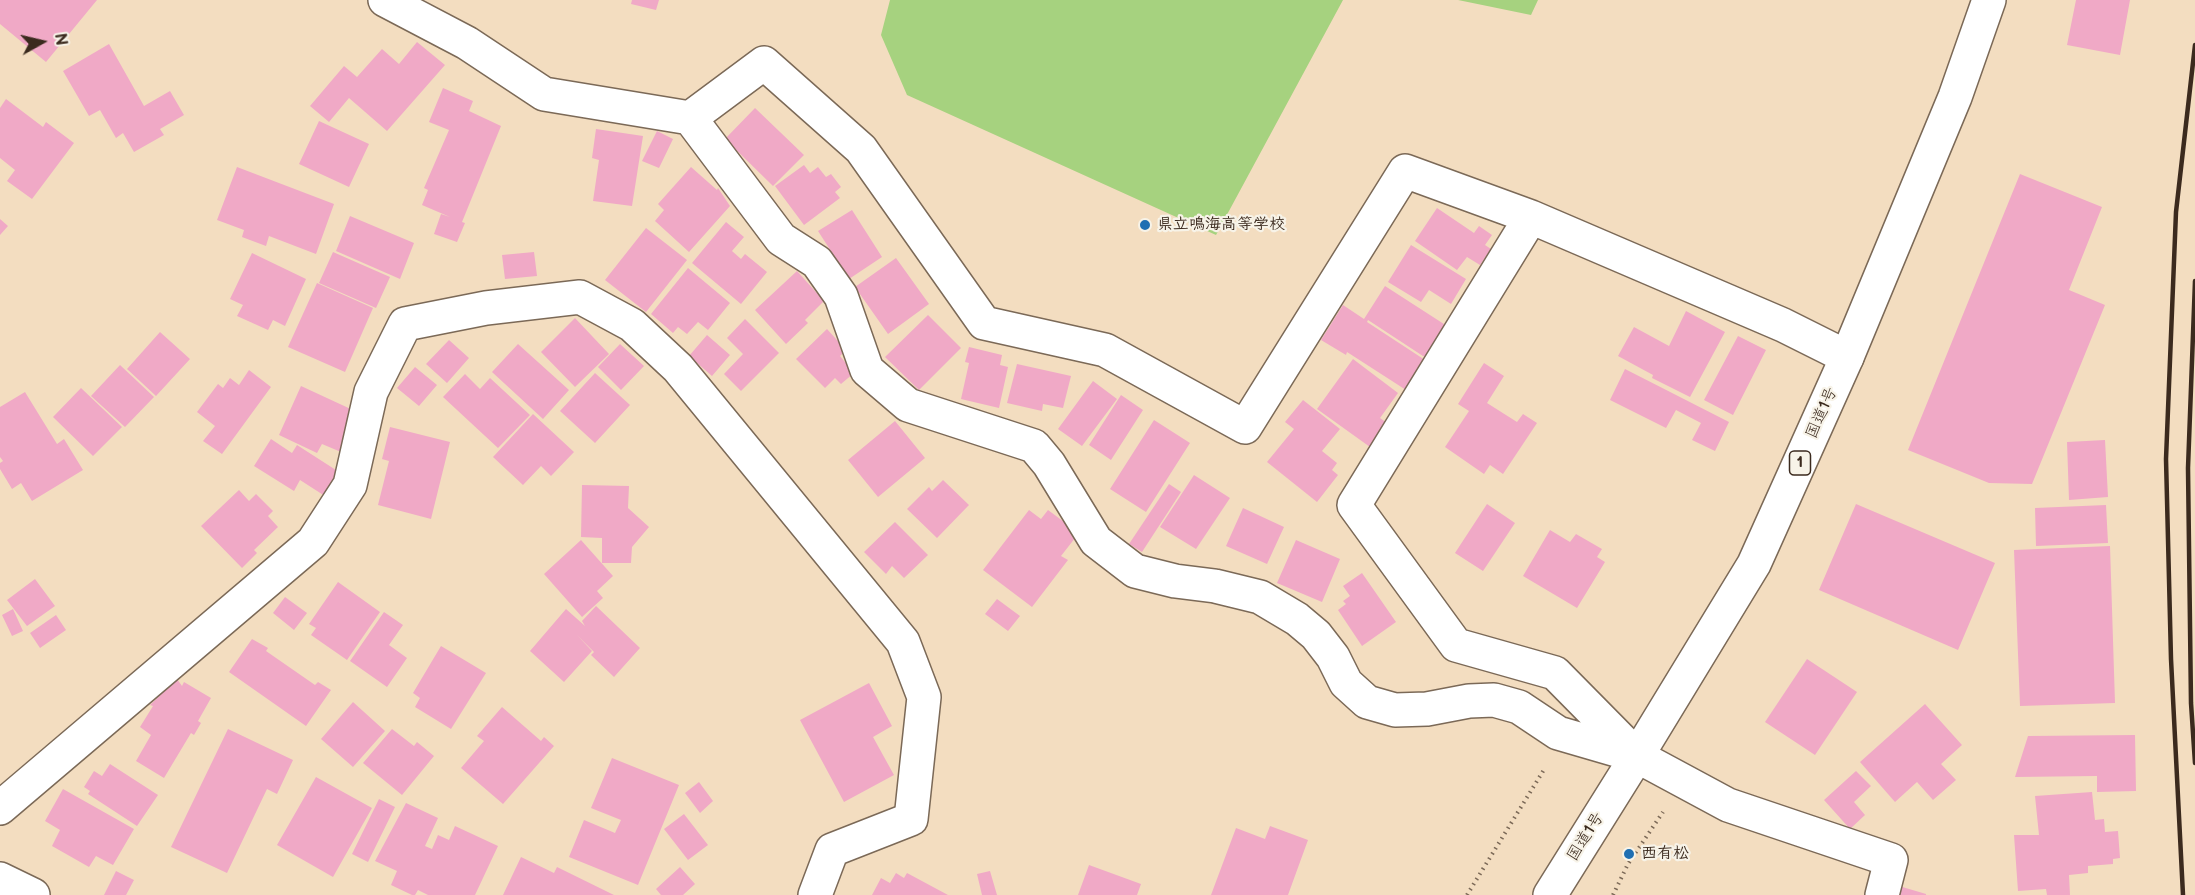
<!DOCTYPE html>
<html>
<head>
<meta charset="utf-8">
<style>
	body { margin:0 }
	#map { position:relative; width:2195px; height:895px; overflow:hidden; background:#f3ddc0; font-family:"Balsamiq Sans",sans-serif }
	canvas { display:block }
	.north { position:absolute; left:12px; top:12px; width:60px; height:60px; -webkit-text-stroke:4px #f7f3e8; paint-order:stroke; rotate:82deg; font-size:16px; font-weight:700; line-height:24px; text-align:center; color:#3b2a1e }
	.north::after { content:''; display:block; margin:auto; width:21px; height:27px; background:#3b2a1e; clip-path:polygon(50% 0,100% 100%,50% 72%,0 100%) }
</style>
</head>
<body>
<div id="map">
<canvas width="2195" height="895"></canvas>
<div class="north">N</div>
</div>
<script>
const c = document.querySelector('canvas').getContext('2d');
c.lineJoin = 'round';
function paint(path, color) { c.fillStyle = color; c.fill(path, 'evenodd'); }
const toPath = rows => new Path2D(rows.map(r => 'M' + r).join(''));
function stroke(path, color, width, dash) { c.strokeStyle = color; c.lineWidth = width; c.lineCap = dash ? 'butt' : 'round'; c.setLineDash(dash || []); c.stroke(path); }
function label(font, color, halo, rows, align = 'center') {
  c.font = font + ' "Balsamiq Sans","Klee One",sans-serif'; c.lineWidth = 4.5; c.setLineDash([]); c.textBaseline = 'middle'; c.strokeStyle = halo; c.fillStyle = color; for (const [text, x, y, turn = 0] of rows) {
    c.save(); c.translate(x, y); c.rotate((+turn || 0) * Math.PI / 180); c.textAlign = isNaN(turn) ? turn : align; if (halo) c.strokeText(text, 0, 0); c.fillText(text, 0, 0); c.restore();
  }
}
paint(toPath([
	[890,0,1343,0,1216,235,907,95,881,35],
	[1458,0,1538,0,1531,15]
]), '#a6d27f');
paint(toPath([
	[0,0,97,0,46,62,0,24],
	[632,0,659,0,656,10,631,4],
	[2076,0,2130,0,2120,55,2067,45],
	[417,42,445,65,387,131,349,98,329,122,310,106,344,66,357,77,382,49,399,64],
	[109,44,144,106,170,91,184,115,160,129,164,135,134,152,123,133,116,138,100,110,89,116,63,71],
	[443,88,473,101,469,111,501,126,462,222,465,223,457,242,434,234,441,214,450,217,422,205,428,190,424,188,449,130,429,122],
	[6,99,43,127,46,122,74,143,32,199,7,181,15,170,0,158,0,108],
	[755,108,804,155,773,186,725,139],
	[319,121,369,144,349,187,299,164],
	[596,129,643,136,632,206,593,201,599,160,592,158],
	[657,131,673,139,659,168,642,161],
	[804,165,810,173,818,167,826,177,831,174,841,187,835,192,840,198,804,225,775,186],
	[237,167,334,204,316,254,269,236,266,246,242,237,244,230,217,220],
	[691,167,717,190,718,188,730,206,689,252,655,221,664,210,658,204],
	[2020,174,2102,207,2069,290,2105,305,2032,484,1989,483,1908,450],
	[1437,208,1474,233,1479,226,1492,235,1485,245,1491,249,1480,265,1467,257,1457,270,1415,241],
	[852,210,882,257,849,279,818,231],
	[350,216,414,243,400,279,336,251],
	[0,219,8,226,0,235],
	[726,222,744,237,732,251,741,259,745,254,767,272,741,304,692,263],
	[646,228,687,260,646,312,605,280],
	[1411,245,1466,279,1451,304,1429,290,1421,302,1388,282],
	[333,252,390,277,376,308,319,283],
	[534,252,537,276,505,279,502,255],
	[252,253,306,279,285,326,273,320,268,330,237,316,243,305,230,299],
	[896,258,929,304,888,334,855,287],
	[688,268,730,303,708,330,698,322,687,334,678,327,673,333,651,314],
	[797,271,824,301,805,320,808,323,786,344,755,310],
	[317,283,373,308,345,372,288,347],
	[1385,286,1447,326,1426,358,1368,320,1367,322,1425,360,1406,390,1347,352,1346,355,1321,340,1343,305,1364,319],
	[1686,311,1725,332,1690,397,1652,378,1653,375,1618,356,1634,327,1669,346],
	[928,315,961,348,919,390,885,357],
	[575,318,609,354,575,387,541,352],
	[745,319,779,353,741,391,724,374,743,354,727,338],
	[827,329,846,350,840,356,854,373,841,384,835,378,825,388,796,359],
	[160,332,190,359,156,396,127,369],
	[707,335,730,355,712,376,689,356],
	[1738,336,1766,350,1733,415,1704,400],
	[449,340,469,358,447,383,426,364],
	[518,344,569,390,543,419,492,372],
	[620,344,644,366,621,390,598,367],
	[969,347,1002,355,1000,365,1008,367,999,408,961,399,969,363,965,362],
	[1353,359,1398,393,1380,418,1387,423,1370,447,1317,409],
	[1484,363,1504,376,1487,403,1517,422,1523,414,1537,423,1503,474,1490,465,1484,474,1445,447,1469,411,1458,404],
	[1017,364,1071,376,1063,408,1043,404,1042,411,1007,403],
	[120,365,154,397,125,427,91,396],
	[415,367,437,385,419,406,397,388],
	[1625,369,1729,422,1715,451,1692,440,1701,423,1676,410,1666,428,1610,400],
	[249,370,271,387,222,454,203,441,215,426,197,412,218,384,223,388,230,378,239,385],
	[595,373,630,405,595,443,560,411],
	[465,374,480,389,490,378,530,415,498,448,443,397],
	[1093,381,1117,399,1082,446,1058,429],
	[301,386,355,411,341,452,322,444,317,453,279,435],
	[81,388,122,427,93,456,53,417],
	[25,392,57,444,64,439,83,470,32,501,21,483,12,489,0,469,0,463,3,461,0,457,0,407],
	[1121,395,1143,410,1111,460,1089,445],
	[1303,400,1340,429,1322,451,1337,463,1332,470,1338,475,1317,502,1267,462,1294,429,1285,422],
	[533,414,574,452,551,476,541,466,523,485,493,457],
	[1154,420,1190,443,1146,512,1110,489],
	[895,421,925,458,878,497,848,460],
	[390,427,450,442,431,519,378,505,389,461,382,459],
	[271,439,292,453,297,445,339,472,328,498,300,480,294,491,254,466],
	[2105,440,2108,497,2069,500,2067,442],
	[1194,475,1230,498,1196,549,1160,527],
	[943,480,969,505,937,538,907,509,929,487,932,491],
	[1169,484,1181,492,1142,552,1129,544],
	[582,485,629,486,628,508,649,527,632,547,631,563,602,563,602,538,581,537],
	[239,490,249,501,256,494,273,511,268,516,278,527,254,550,257,553,242,568,201,526],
	[1487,504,1515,523,1483,571,1455,553],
	[1856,504,1995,563,1958,650,1819,590],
	[2106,505,2108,543,2036,546,2035,508],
	[1243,508,1284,527,1267,564,1226,546],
	[1029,510,1041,519,1048,510,1079,533,1061,556,1068,560,1032,607,983,570],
	[895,522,928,555,904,578,892,566,886,574,864,552],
	[1550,530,1570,542,1576,534,1602,549,1597,557,1605,562,1577,608,1523,576],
	[581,540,613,576,597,591,603,598,582,617,544,574],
	[1296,540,1340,559,1322,602,1277,583],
	[2110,546,2115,703,2020,706,2014,550],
	[1362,573,1396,622,1362,646,1338,610,1346,604,1343,601,1350,596,1343,586],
	[35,579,55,606,27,626,7,600],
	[338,582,380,612,347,660,311,635,316,628,309,624],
	[285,597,307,613,294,630,273,613],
	[997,599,1020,616,1008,631,985,614],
	[596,606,640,648,614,677,591,655,594,652,577,635,592,651,564,682,530,651,566,609,585,626,582,621],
	[13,609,23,631,12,636,2,615],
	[384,612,403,625,389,645,407,658,387,687,350,661],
	[56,615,66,630,40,648,30,633],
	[252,639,268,648,266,651,315,685,318,682,331,690,306,726,229,672],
	[441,646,486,673,451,729,415,707,420,698,413,693],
	[1807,659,1857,692,1815,755,1765,722],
	[177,679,182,686,184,682,211,698,198,721,201,723,194,735,191,733,164,778,136,761,151,735,140,727,153,706,150,705],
	[869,683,892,726,873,737,894,775,844,802,800,720],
	[353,702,385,731,353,767,321,739],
	[1925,704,1962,745,1941,764,1956,780,1933,800,1917,782,1895,802,1860,762],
	[502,707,541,741,544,737,554,746,503,804,461,768,484,741,477,736],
	[228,729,293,760,277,794,267,789,227,873,171,847],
	[392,729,414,746,417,742,434,756,402,795,363,763],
	[2135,735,2136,791,2097,792,2097,776,2015,777,2028,736],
	[612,758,679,785,638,885,569,857,584,820,615,833,621,820,591,808],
	[110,764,158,795,137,826,88,794,90,791,84,787,94,771,102,776],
	[1856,771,1871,786,1854,802,1865,815,1850,829,1824,800],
	[316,777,372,808,333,877,277,845],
	[699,782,713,801,700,813,685,793],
	[63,789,134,829,113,865,96,856,89,867,52,846,60,830,45,821],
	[2092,792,2095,820,2104,819,2105,832,2118,831,2120,858,2113,859,2113,864,2088,866,2088,873,2069,875,2070,895,2047,895,2046,889,2018,891,2014,835,2039,835,2035,796],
	[379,799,395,807,368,862,352,854],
	[406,803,438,818,425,846,432,849,438,835,449,840,455,826,498,846,475,895,428,895,418,890,415,895,412,895,391,885,397,871,375,861],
	[684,814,708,845,688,860,664,829],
	[1270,826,1308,840,1288,895,1211,895,1236,828,1265,839],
	[521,857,554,873,557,867,614,895,503,895],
	[1089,865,1141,884,1137,895,1078,895],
	[680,867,695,884,683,895,661,895,656,889],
	[116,871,134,880,126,895,104,895],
	[990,871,997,895,982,895,977,874],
	[896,873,904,878,907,873,948,895,872,895,881,878,890,883],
	[1899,886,1926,894,1926,895,1896,895]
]), '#f0a9c6');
const street = toPath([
	[385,0,467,43,544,94,690,118,764,63,861,149,984,323,1105,350,1245,427,1405,171,1531,217,1783,325,1847,357],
	[690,118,781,239,817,262,841,296,867,370,908,405,1034,446,1049,464,1096,541,1135,571,1175,581,1215,586,1260,597,1297,619,1316,635,1333,657,1346,683,1367,702,1395,710,1427,709,1469,701,1494,700,1519,707,1558,733,1637,756,1728,805,1891,860,1882,895],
	[1531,217,1354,505,1456,645,1555,673,1636,755],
	[0,808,313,542,350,485,371,392,405,324,486,308,580,297,632,325,678,368,903,642,924,697,911,819,832,850,815,895],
	[0,879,33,895]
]);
const highway = toPath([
	[1550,895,1637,756,1754,564,1847,357,1955,97,1989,0]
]);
stroke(street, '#7b6957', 36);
stroke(highway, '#7b6957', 36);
stroke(toPath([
	[1467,895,1545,768],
	[1613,895,1628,864,1663,812]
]), '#7b6957', 4, [1.5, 4.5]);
stroke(street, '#fff', 33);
stroke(highway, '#fff', 33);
stroke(toPath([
	[2195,281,2188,468,2191,703,2195,763],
	[2183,895,2171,659,2166,459,2176,212,2195,45]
]), '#3b2a1e', 4.5);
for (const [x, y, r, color] of [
	[1145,225,6,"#1f6fb2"],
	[1629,854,6,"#1f6fb2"]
]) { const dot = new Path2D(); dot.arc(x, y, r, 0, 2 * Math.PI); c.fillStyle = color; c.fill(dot); stroke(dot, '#f7f3e8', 2); }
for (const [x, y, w] of [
	[1800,463,21]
]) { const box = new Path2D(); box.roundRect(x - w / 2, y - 12, w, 24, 4.5); c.fillStyle = '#f7f3e8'; c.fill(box); stroke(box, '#3b2a1e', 1.5); }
label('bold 15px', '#3b2a1e', null, [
	["1",1800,463]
]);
label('bold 16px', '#3b2a1e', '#f7f3e8', [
	["県立鳴海高等学校",1157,225],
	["西有松",1641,854]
], 'left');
label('16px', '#3b2a1e', '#f7f3e8', [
	["国道1号",1822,413,-66],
	["国道1号",1586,837,-58]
]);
</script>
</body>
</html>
